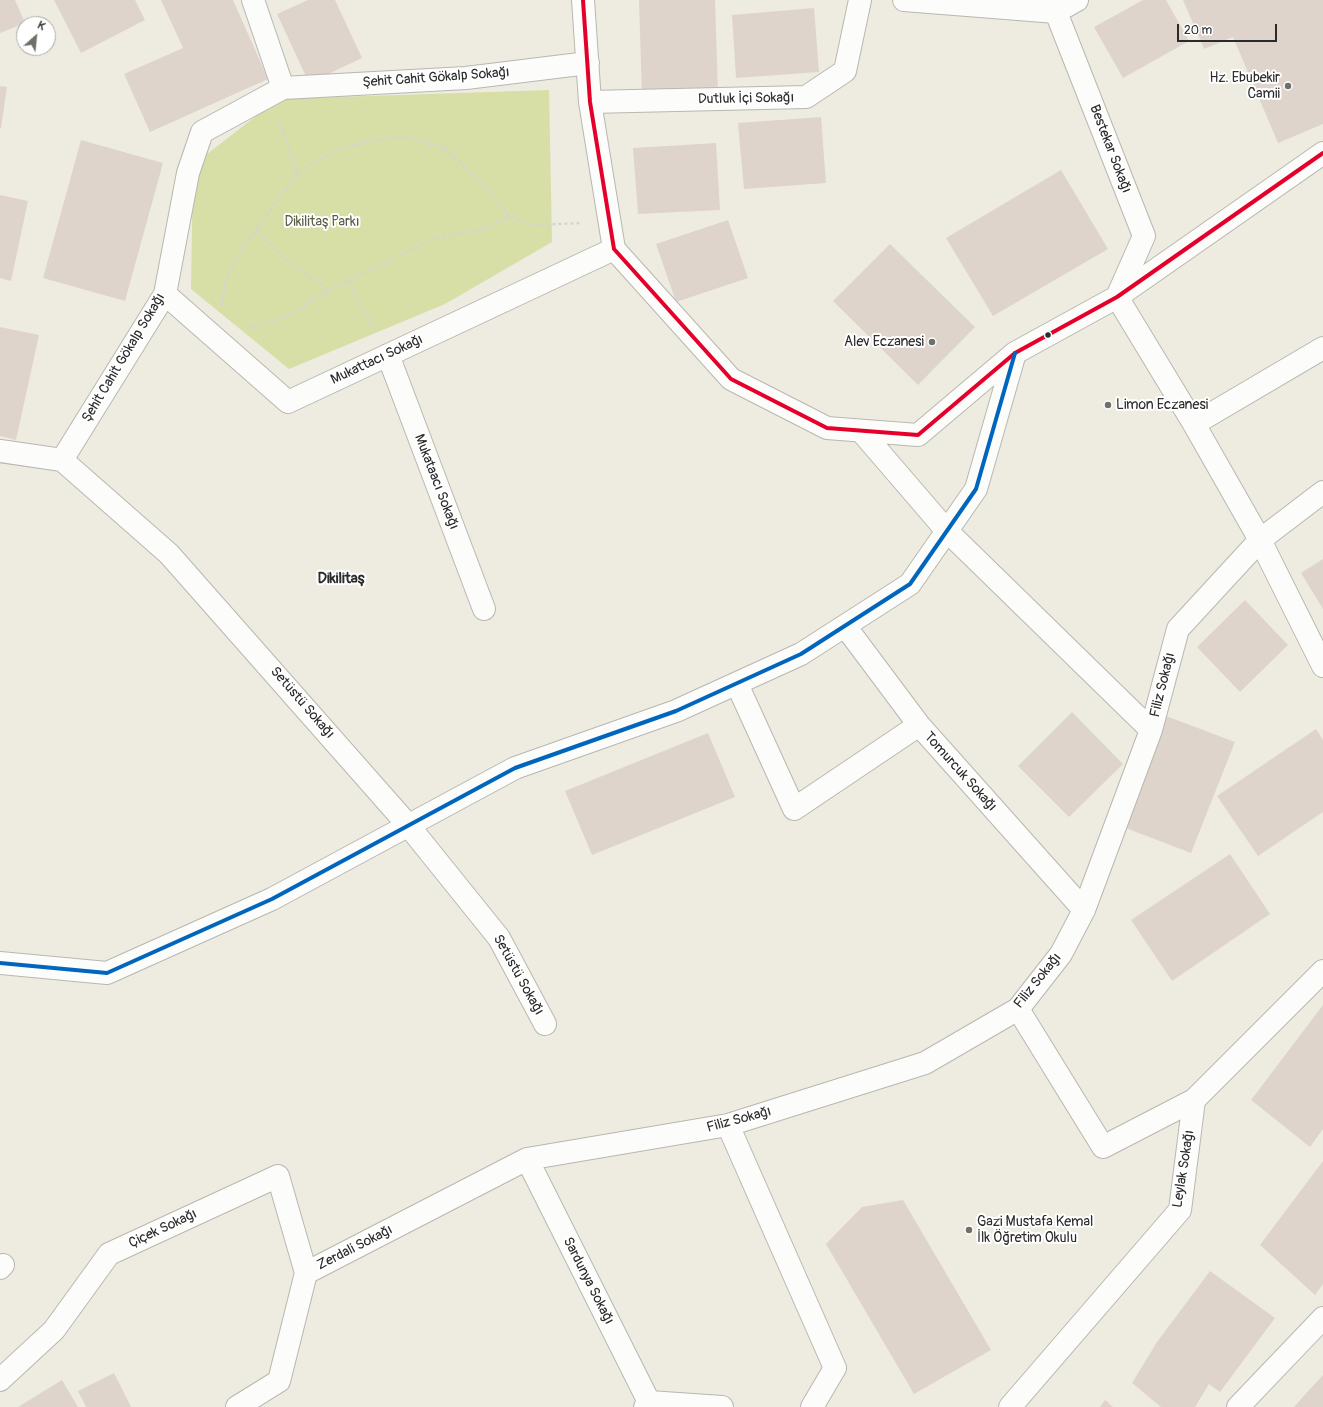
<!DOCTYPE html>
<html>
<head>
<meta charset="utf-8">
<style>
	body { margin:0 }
	#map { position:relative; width:1323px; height:1407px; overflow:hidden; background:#eeece1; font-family:Pangolin,sans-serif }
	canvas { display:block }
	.north { position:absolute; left:16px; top:16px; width:40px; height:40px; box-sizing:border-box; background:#fff; border:1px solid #aaa; border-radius:50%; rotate:27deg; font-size:11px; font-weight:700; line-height:16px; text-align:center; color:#2b2b2b }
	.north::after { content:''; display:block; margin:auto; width:14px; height:18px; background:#6f6f6b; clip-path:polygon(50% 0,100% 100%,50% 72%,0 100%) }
	.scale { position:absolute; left:1177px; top:24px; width:100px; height:18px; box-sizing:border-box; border:2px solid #2b2b2b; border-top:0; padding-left:5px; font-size:12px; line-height:14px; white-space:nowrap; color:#2b2b2b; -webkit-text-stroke:3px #fff; paint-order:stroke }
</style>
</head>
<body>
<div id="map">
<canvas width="1323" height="1407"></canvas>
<div class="north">K</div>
<div class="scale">20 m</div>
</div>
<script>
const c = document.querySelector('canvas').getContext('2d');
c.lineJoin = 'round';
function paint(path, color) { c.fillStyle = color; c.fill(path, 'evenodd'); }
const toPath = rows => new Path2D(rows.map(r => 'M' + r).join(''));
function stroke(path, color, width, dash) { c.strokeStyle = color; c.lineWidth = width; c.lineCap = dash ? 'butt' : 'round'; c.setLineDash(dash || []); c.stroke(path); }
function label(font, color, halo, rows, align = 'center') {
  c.font = font + ' Pangolin,sans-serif'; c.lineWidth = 4; c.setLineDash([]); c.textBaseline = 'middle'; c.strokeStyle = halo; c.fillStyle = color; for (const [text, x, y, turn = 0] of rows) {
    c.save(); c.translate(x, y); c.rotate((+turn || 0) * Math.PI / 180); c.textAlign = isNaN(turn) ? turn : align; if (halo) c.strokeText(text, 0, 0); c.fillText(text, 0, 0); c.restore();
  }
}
paint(toPath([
	[549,90,552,242,445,304,289,369,191,289,193,165,278,99]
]), '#d7dea6');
paint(toPath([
	[0,0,15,0,25,23,0,33],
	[54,0,135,0,145,20,81,53],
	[161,0,233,0,268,79,150,132,124,74,183,48],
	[308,0,335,0,362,58,309,83,277,14],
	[639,0,715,0,718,93,642,96],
	[1143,0,1166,0,1189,41,1123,78,1094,27],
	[1183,0,1323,0,1323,124,1278,143,1233,37,1204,49],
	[814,8,819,72,736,78,732,15],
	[0,86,7,87,1,128,0,128],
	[821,117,826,183,744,189,738,123],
	[81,140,163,163,125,301,43,278],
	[716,143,720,210,638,214,633,148],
	[1061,170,1108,249,993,316,946,238],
	[0,195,28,201,11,281,0,278],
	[728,220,748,278,676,302,656,244],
	[890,244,975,327,918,385,833,301],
	[0,327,39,335,16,440,0,436],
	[1323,559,1323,609,1301,573],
	[1245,600,1288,645,1240,692,1197,647],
	[1072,712,1123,764,1069,817,1018,766],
	[1166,716,1235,742,1191,853,1123,827],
	[1316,729,1323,740,1323,812,1258,856,1217,796],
	[708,733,735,797,592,855,565,791],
	[1230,854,1270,914,1172,981,1131,920],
	[1323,1005,1323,1129,1310,1147,1251,1100],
	[1323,1161,1323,1284,1315,1295,1260,1245],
	[903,1200,991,1350,914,1394,826,1244,862,1207],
	[1210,1271,1275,1318,1220,1392,1209,1384,1195,1407,1161,1407,1132,1383,1157,1342],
	[114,1373,131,1407,86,1407,78,1391],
	[1323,1375,1323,1407,1294,1407,1310,1389],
	[62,1380,78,1407,18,1407],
	[1105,1400,1113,1407,1100,1407]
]), '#ded4cc');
const minor = toPath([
	[253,0,283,88],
	[583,0,590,102,614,249,731,379,827,428,918,435,1015,353,1117,297,1323,153],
	[904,0,1056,12,1077,0],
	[1054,0,1056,12,1144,236,1117,297],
	[590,102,806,97,845,71,860,0],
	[165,294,288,402,614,249],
	[1117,297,1194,424,1260,540,1323,666],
	[388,355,484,609],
	[1194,424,1323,348],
	[861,431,947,531,1151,730],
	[0,451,62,460,169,554,408,825,499,938,545,1024],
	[62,460,165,294,188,173,202,132,283,88,466,78,588,63],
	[845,626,919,725,1084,910],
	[737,684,794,809,919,725],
	[0,963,107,973,272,899,515,768,676,711,801,654,910,584,976,489,1015,353],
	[1018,1009,1103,1147,1194,1100],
	[728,1125,835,1368,812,1407],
	[527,1159,649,1402],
	[0,1268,3,1265],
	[0,1380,54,1330,109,1254,278,1176,306,1273],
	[237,1407,279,1381,306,1273,527,1159,728,1125,925,1063,1018,1009,1061,954,1084,910,1151,730,1178,629,1260,540,1323,492],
	[645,1407,649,1402,722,1407],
	[1010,1407,1180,1210,1194,1100,1323,971],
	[1238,1407,1323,1318]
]);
stroke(minor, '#b8b7b0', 24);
stroke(toPath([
	[280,122,297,175],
	[256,230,289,263,330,291],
	[348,281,374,330],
	[222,305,225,283,242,248,300,171,336,150,369,141,404,136,445,148,484,186,509,216,534,225,582,223],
	[248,328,285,317,332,289,435,238,487,228,509,216]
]), '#d5d4d2', 2.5, [3, 3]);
stroke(minor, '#fcfcfa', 22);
stroke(toPath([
	[583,0,590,102,614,249,731,379,827,428,918,435,1015,353,1117,297,1323,153]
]), '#e4002b', 4);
stroke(toPath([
	[0,963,107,973,272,899,515,768,676,711,801,654,910,584,976,489,1015,353]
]), '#0065bd', 4);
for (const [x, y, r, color] of [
	[1288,86,4,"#6f6f6b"],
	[1048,335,3.5,"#2b2b2b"],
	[932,342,4,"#6f6f6b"],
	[1108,405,4,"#6f6f6b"],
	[969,1230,4,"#6f6f6b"]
]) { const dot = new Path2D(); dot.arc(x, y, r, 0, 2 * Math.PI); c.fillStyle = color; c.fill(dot); stroke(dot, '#fff', 1.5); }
label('14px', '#2b2b2b', '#fff', [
	["Şehit Cahit Gökalp Sokağı",436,78,-4],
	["Dutluk İçi Sokağı",746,99,-1],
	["Bestekar Sokağı",1110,149,69],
	["Şehit Cahit Gökalp Sokağı",124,358,-59],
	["Mukattacı Sokağı",377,360,-25],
	["Mukataacı Sokağı",436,482,69],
	["Filiz Sokağı",1163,685,-76],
	["Setüstü Sokağı",302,703,49],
	["Tomurcuk Sokağı",960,772,48],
	["Setüstü Sokağı",518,975,61],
	["Filiz Sokağı",1038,981,-51],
	["Filiz Sokağı",739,1120,-15],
	["Leylak Sokağı",1184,1169,-81],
	["Çiçek Sokağı",163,1229,-25],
	["Zerdali Sokağı",355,1248,-27],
	["Sardunya Sokağı",588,1281,63]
]);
label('14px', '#2b2b2b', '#fff', [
	["Hz. Ebubekir",1280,78],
	["Camii",1280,94],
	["Alev Eczanesi",924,342],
	["Limon Eczanesi",1116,405,"left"],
	["Gazi Mustafa Kemal",977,1222,"left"],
	["İlk Öğretim Okulu",977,1238,"left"]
], 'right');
label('14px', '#595d42', '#fff', [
	["Dikilitaş Parkı",322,222]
]);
label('bold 15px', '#2b2b2b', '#fff', [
	["Dikilitaş",341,579]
]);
</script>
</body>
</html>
